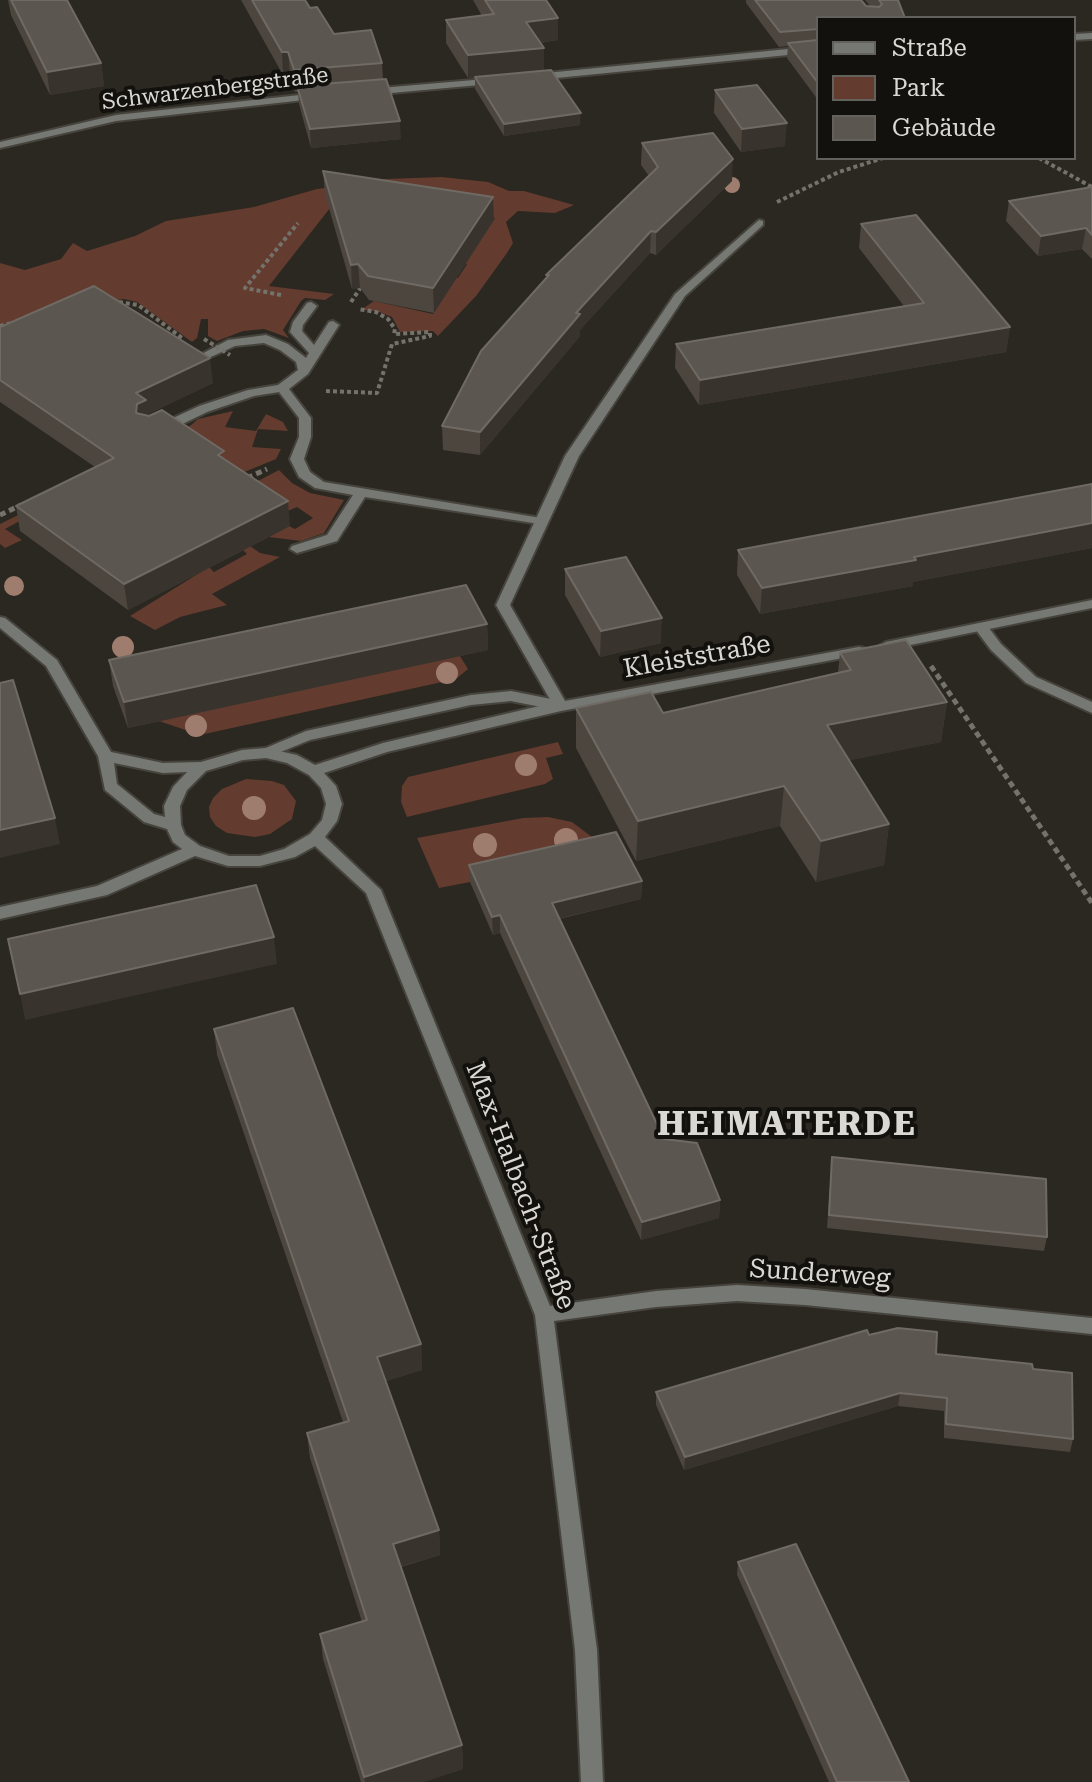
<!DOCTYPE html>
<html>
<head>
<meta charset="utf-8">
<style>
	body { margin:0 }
	#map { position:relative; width:1092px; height:1782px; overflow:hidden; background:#2a2820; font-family:"Roboto Serif",serif }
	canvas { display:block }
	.legend { position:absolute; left:816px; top:16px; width:260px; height:144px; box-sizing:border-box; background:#12110d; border:2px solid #62615c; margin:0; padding:10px 14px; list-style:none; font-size:24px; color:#d9d8d2 }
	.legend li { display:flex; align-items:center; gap:16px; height:40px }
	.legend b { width:40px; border:2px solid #62615c }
</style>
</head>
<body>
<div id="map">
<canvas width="1092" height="1782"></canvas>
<ul class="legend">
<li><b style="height:10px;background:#767874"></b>Straße</li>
<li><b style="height:22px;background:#633b2f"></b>Park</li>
<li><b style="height:22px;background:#5b564f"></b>Gebäude</li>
</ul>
</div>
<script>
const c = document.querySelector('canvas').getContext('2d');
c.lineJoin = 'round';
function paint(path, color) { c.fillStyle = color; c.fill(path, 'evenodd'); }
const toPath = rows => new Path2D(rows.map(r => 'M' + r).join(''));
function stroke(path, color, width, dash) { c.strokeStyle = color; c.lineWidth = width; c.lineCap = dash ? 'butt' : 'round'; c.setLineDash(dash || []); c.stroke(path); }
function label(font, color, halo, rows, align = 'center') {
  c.font = font + ' "Roboto Serif",serif'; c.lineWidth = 8; c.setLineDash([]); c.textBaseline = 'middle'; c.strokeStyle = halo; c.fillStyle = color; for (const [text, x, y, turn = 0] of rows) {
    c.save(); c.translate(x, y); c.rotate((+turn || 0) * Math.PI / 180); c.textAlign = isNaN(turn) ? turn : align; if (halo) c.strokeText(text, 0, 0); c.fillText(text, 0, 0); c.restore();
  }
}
paint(toPath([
	[442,177,488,182,509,191,524,191,574,205,555,213,518,211,506,222,513,243,507,253,476,296,438,336,433,331,400,332,392,317,377,311,361,310,374,301,433,314,452,277,458,278,467,264,461,263,495,218,341,194,269,286,334,294,325,300,305,298,301,301,283,330,289,338,264,329,243,331,217,341,208,336,208,319,201,319,197,338,192,342,137,302,124,299,54,309,0,325,0,263,25,270,61,259,73,243,87,251,135,236,166,221,254,207,317,189,386,179],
	[233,411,225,427,256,431,266,414,283,422,288,431,258,429,252,447,281,449,276,459,237,475,29,516,5,529,22,540,5,548,0,544,0,524,147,451,178,426,190,426,198,419],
	[279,470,292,483,310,493,344,500,324,533,301,541,269,537,289,526,295,529,313,518,297,507,288,511,252,484],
	[250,546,260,553,280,557,212,594,227,605,180,617,155,630,130,616,209,567,214,572,247,554,243,550],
	[460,656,468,669,456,679,200,735,159,721],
	[558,742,563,754,546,758,553,779,545,784,407,817,401,802,402,786,408,777],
	[246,779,272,781,284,785,296,801,292,819,270,834,255,837,227,833,216,826,210,817,209,807,213,798,222,789],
	[548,817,572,822,592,837,470,882,439,888,417,838,523,818]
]), '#633b2f');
const lane = toPath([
	[311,302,317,306,303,325,302,331,314,345,329,322,333,321,339,325,308,374,289,389,311,418,311,437,304,459,310,472,324,482,541,518,546,519,546,525,365,497,337,541,297,553,290,549,292,546,327,535,353,495,315,488,299,477,290,459,299,437,299,418,279,392,254,396,207,412,166,432,156,432,156,426,199,406,248,390,278,385,298,370,296,362,280,350,264,343,235,346,204,360,198,356,228,340,266,335,288,344,306,358,309,353,290,332,293,322,307,303,311,302],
	[981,623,986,624,1001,644,1036,677,1092,702,1092,713,1026,683,991,650,976,630,974,627,976,624,981,623],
	[511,691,561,701,568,706,561,711,511,701,471,705,310,740,266,758,258,753,261,750,306,731,471,695,511,691]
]);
const street = toPath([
	[1092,33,1092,39,1074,40,1074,34,1092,33],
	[818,46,818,52,536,80,531,77,536,74,818,46],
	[497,78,502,81,501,83,369,95,364,92,369,89,497,78],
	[318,93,323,96,322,98,116,121,0,148,0,142,116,115,318,93],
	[759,220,763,221,763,225,685,296,579,456,510,605,565,701,859,647,864,648,866,651,864,654,561,711,387,752,324,773,336,786,342,804,337,821,325,837,381,890,550,1306,656,1291,737,1285,805,1289,1092,1318,1092,1334,805,1305,737,1301,656,1307,554,1321,597,1650,603,1782,581,1782,575,1650,535,1315,366,893,315,846,295,857,260,866,228,866,195,856,107,895,0,919,0,907,97,886,182,849,173,842,167,829,144,822,105,790,98,756,46,666,0,628,0,617,5,618,57,660,111,752,163,763,201,762,242,750,266,748,297,755,315,765,383,743,552,703,496,605,565,456,675,294,759,220],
	[266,758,287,763,309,775,321,788,326,804,322,820,310,834,284,849,260,856,229,856,200,846,185,835,181,825,180,806,187,790,206,771,243,760,266,758],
	[114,763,163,773,187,772,173,787,164,806,165,817,154,814,117,784,114,763],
	[1092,600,1092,608,886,650,879,646,886,642,1092,600]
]);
stroke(lane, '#46443c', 4);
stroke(street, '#46443c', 4);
stroke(toPath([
	[1039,158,1092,187],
	[777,202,839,172,883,158],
	[281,295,245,288,298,223],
	[112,301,138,305,182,338],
	[351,302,363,284],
	[0,326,12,323],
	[326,391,377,393,392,344,430,336,430,332,394,334,395,329,388,319,376,312,358,309]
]), '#74726b', 4, [4, 3]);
stroke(toPath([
	[247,478,267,469],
	[0,515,21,505],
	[931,666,1092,903]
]), '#74726b', 5, [6, 4]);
paint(lane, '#767874');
paint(street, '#767874');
stroke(toPath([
	[204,339,230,355]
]), '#74726b', 4, [4, 3]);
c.fillStyle = '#9e7d6f';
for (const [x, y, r] of [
	[732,185,8],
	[14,586,10],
	[123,647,11],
	[447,673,11],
	[196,726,11],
	[526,765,11],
	[254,808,12],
	[566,840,12],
	[485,845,12]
]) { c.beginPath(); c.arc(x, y, r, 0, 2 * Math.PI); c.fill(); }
paint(toPath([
	[8,0,67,0,101,63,104,86,50,95,11,15],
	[241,0,305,0,310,8,334,34,382,63,383,79,401,139,311,148,299,104,298,92,295,92,290,74,283,75],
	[473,0,546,0,558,40,540,43,544,48,544,70,468,78,446,43,446,20,482,16],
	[746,0,861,0,866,6,870,6,865,0,898,0,905,18,818,18,818,100,787,58,788,46,779,47,746,3],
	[475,77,580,125,504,136,475,89],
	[715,90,785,146,741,152,714,113],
	[642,143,732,181,656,255,650,253,580,330,580,336,480,455,443,450,442,426,546,279,546,275,649,176,641,165],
	[323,171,494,220,434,313,369,300,360,288,352,289,325,194],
	[1092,187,1092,259,1082,249,1038,256,1006,221,1009,201],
	[861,224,1010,327,1006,352,699,405,675,368,676,344,904,306,859,248],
	[0,327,213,383,148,414,148,416,225,459,290,526,128,610,20,531,16,506,95,467,0,402],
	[1092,484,1092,548,913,582,913,586,760,614,737,575,738,550],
	[565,569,661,643,600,657,565,595],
	[487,624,488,650,128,728,113,686,109,660],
	[840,653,947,702,941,742,849,760,889,824,884,865,816,882,780,826,636,861,576,748,576,708,663,713,838,672],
	[469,865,642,881,641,899,559,919,664,1139,720,1200,719,1218,641,1240,500,933,493,935,470,882],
	[214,1029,421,1344,422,1370,386,1381,439,1530,440,1555,401,1567,462,1745,463,1769,423,1782,361,1782,323,1659,320,1634,362,1622,310,1458,307,1433,343,1422,217,1055],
	[832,1157,1047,1237,1044,1251,827,1228],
	[869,1335,936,1354,1033,1369,1073,1439,1070,1452,944,1438,944,1411,898,1406,684,1470,656,1405,656,1392],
	[738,1562,909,1782,829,1782,737,1575]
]), '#4c463f');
paint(toPath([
	[558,18,558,40,526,45,526,22],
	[544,48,544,70,468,78,468,55],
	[282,52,288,52,290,74,283,75],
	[101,63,104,86,50,95,47,72],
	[581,113,580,125,504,136,504,124],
	[400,121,401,139,311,148,310,129],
	[787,123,785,146,741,152,742,129],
	[733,159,732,181,656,255,656,232],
	[493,197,494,220,434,313,433,288],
	[1086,228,1082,249,1038,256,1041,236],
	[651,231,650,253,580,330,580,336,480,455,480,432,576,313],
	[358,264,360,288,352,289,351,265],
	[1010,327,1006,352,699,405,700,380],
	[210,358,213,383,148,414,150,425,136,413,136,393],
	[288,501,290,526,128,610,124,584],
	[1092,523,1092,548,913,582,913,586,760,614,762,588,914,557],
	[662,618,661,643,600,657,601,631],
	[487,624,488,650,128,728,124,702],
	[947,702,941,742,823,766,827,725],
	[784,786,780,826,636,861,638,821],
	[55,818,60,844,0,858,0,830],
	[889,824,884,865,816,882,821,841],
	[642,881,641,899,552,920,552,903],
	[500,915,500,933,493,935,492,917],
	[274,937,277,964,25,1020,20,994],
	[720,1200,719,1218,641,1240,642,1222],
	[421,1344,422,1370,379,1383,377,1357],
	[900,1393,898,1406,684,1470,685,1457],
	[439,1530,440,1555,395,1568,393,1544],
	[462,1745,463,1769,423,1782,365,1782,364,1777]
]), '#38332c');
const building = toPath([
	[11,0,67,0,101,63,47,72,11,0],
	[252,0,305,0,310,8,317,7,334,34,371,30,382,63,294,70,288,52,282,52,252,0],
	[485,0,546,0,558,18,526,22,544,48,468,55,446,20,494,14,485,0],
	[755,0,861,0,866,6,879,7,882,4,879,0,898,0,905,18,818,18,818,29,780,32,755,0],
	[818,40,818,83,788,43,818,40],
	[551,70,581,113,504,124,475,77,551,70],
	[386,79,400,121,310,129,297,86,386,79],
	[757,85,787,123,742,129,715,90,757,85],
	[713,133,733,159,656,232,651,231,576,313,580,314,480,432,442,426,481,351,549,275,546,275,658,167,642,143,713,133],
	[323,171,493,197,433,288,368,276,358,264,351,265,323,171],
	[1092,187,1092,235,1086,228,1041,236,1009,201,1092,187],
	[916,215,1010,327,700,380,676,344,924,303,861,224,916,215],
	[94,286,210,358,136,393,146,400,137,404,136,413,149,416,162,410,224,451,218,455,288,501,124,584,16,506,114,458,0,380,0,327,94,286],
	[1092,484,1092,523,914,557,916,560,762,588,738,550,1092,484],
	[626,557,662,618,601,631,565,569,626,557],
	[466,585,487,624,124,702,109,660,466,585],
	[906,640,947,702,827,725,889,824,821,841,784,786,638,821,576,708,651,692,663,713,851,670,840,653,906,640],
	[13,680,55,818,0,830,0,683,13,680],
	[616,832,642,881,552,903,664,1139,697,1143,720,1200,642,1222,500,915,492,917,469,865,616,832],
	[256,885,274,937,20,994,8,939,256,885],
	[293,1008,421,1344,377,1357,439,1530,393,1544,462,1745,364,1777,320,1634,367,1620,307,1433,349,1421,214,1029,293,1008],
	[832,1157,1046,1179,1047,1237,829,1215,832,1157],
	[898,1328,937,1332,936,1354,1032,1364,1033,1369,1072,1373,1073,1439,946,1424,947,1398,900,1393,685,1457,656,1392,867,1330,869,1335,898,1328],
	[796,1544,909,1782,837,1782,738,1562,796,1544]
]);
paint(building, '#5b564f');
stroke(building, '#6f6a63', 2);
label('22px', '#d9d8d2', '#12110d', [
	["Schwarzenbergstraße",215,89,-7]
]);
label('26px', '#d9d8d2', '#12110d', [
	["Kleiststraße",697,657,-10],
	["Max-Halbach-Straße",520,1186,69],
	["Sunderweg",820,1274,4]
]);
c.letterSpacing = '2px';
label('bold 34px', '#d9d8d2', '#12110d', [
	["HEIMATERDE",787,1125]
]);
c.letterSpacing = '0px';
</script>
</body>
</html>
